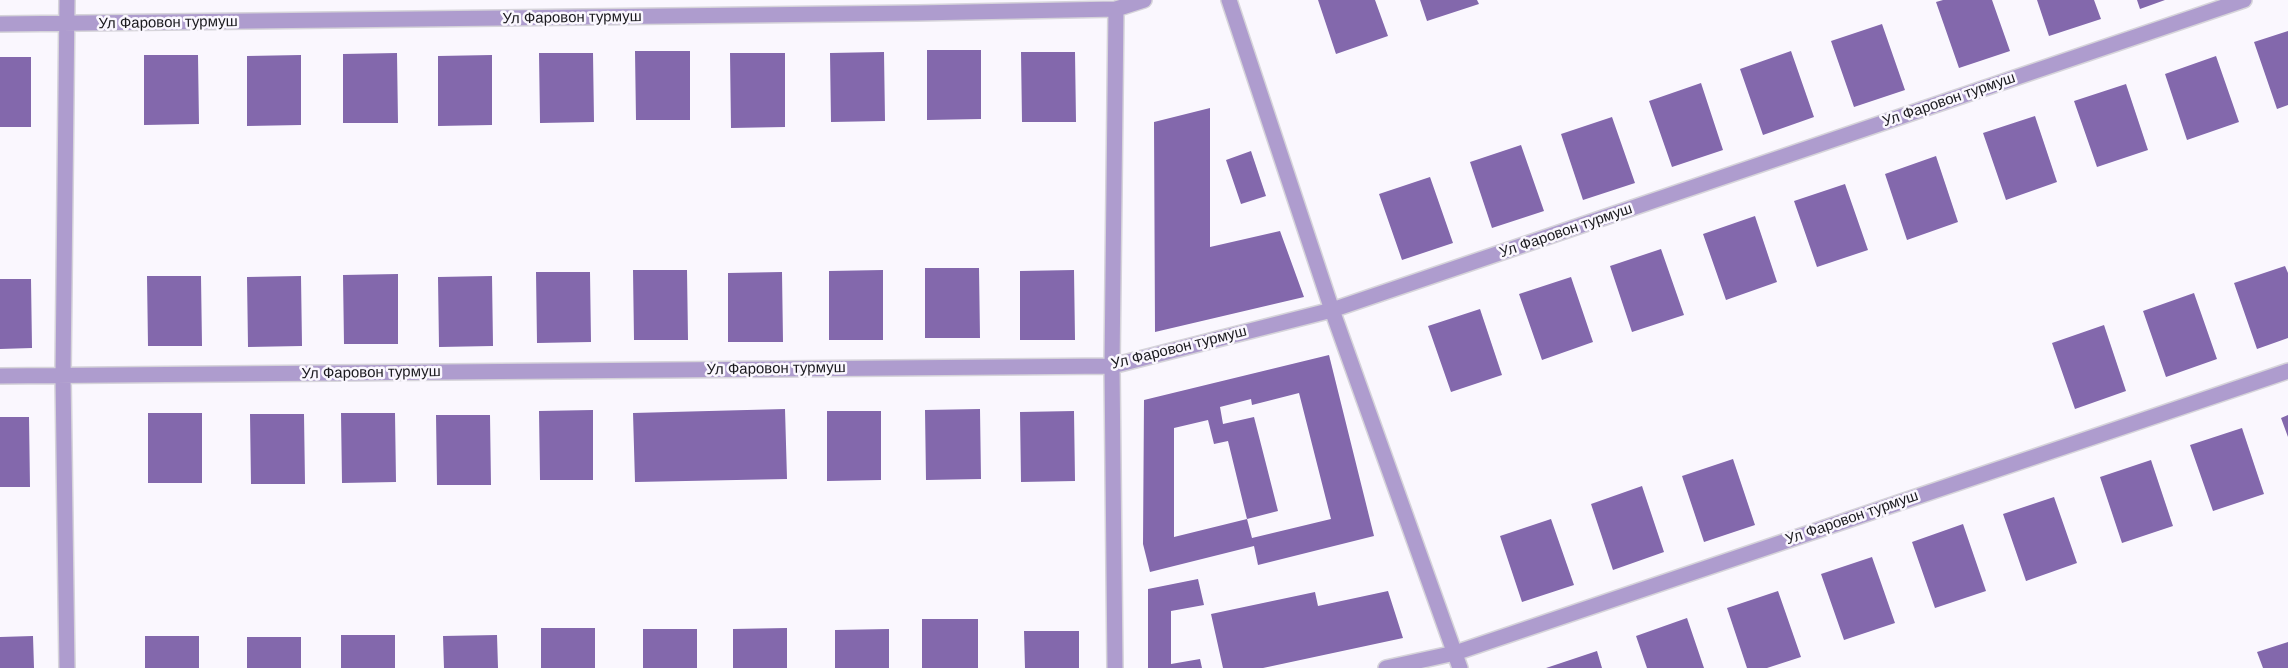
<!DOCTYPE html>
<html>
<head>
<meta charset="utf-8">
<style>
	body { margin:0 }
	canvas { display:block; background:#faf7fe }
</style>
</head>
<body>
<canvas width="2288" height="668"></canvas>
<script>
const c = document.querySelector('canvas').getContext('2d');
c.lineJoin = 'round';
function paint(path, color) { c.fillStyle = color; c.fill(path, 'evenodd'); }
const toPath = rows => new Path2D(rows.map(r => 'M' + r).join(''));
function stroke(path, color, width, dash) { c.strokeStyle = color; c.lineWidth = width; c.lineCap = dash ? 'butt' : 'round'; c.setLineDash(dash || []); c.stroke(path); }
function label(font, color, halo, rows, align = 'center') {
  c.font = font + ' Arial,sans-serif'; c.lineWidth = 5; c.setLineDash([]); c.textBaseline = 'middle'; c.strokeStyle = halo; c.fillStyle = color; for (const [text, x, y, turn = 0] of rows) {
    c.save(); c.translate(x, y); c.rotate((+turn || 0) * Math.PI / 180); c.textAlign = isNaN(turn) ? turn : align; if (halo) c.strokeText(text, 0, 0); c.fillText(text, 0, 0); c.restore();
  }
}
paint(toPath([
	[1318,0,1375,0,1388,36,1336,54],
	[1420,0,1477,0,1479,4,1427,21],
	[1943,0,1992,0,2010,51,1959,68,1936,2],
	[2037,0,2094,0,2101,19,2049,36],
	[2137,0,2165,0,2140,9],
	[1882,24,1905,90,1854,107,1831,41],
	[2288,31,2288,105,2277,109,2254,42],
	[927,50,981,50,981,119,927,120],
	[635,51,690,51,690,120,636,120],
	[1791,51,1814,117,1763,135,1740,69],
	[884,52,885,121,831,122,830,53],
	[1021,52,1075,52,1076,122,1022,122],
	[397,53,398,123,343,123,343,54],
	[539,53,593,53,594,122,540,123],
	[730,53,785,53,785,127,731,128],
	[144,55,198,55,199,124,144,125],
	[301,55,301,125,247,126,247,56],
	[492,55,492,125,438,126,438,56],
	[2216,56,2239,122,2187,140,2165,74],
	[0,57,31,57,31,127,0,127],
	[1701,83,1723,150,1672,167,1649,101],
	[2126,84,2148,150,2097,167,2074,101],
	[1210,108,1210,247,1280,231,1304,297,1155,332,1154,122],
	[2035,116,2057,182,2006,200,1983,133],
	[1612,117,1635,183,1583,200,1561,134],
	[1521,145,1544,211,1492,228,1470,162],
	[1251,151,1266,196,1241,204,1226,160],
	[1936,156,1958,222,1907,240,1885,174],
	[1430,177,1453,243,1402,260,1379,194],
	[1845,184,1868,250,1817,267,1794,201],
	[1755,216,1777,282,1726,300,1703,234],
	[1661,249,1684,315,1632,332,1610,266],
	[2285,266,2288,273,2288,338,2257,349,2234,283],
	[925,268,979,268,980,338,925,338],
	[633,270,687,270,688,340,634,340],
	[883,270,883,340,829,340,829,271],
	[1074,270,1075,340,1020,340,1020,271],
	[536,272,590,272,591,342,537,343],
	[782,272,783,342,728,342,728,273],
	[398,274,398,344,344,344,343,275],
	[147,276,201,276,202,346,148,346],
	[301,276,302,346,248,347,247,277],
	[492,276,493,346,439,347,438,277],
	[1571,277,1593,342,1542,360,1519,294],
	[0,279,31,279,32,348,0,349],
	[2194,293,2217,359,2166,377,2143,311],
	[1480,309,1502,375,1451,392,1428,326],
	[2104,325,2126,391,2075,409,2052,343],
	[1329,355,1374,536,1258,565,1254,546,1150,572,1143,544,1144,400],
	[1299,393,1331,519,1252,538,1247,519,1278,511,1254,417,1223,424,1220,407,1251,399,1252,405],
	[1208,420,1214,444,1228,441,1247,519,1174,537,1174,428],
	[785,409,787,479,635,482,633,413],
	[980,409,981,479,926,480,925,410],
	[593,410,593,480,540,480,539,411],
	[827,411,881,411,881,480,827,481],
	[1074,411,1075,481,1021,482,1020,412],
	[148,413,202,413,202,483,148,483],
	[341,413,395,413,396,482,342,483],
	[250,414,304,414,305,484,251,484],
	[436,415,490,415,491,485,437,485],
	[2288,415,2288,437,2281,418],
	[0,417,29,417,30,487,0,487],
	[2242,428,2264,494,2213,511,2190,445],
	[1733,459,1755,525,1704,542,1682,476],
	[2151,460,2173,526,2122,543,2100,477],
	[1642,486,1664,552,1613,570,1591,504],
	[2054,497,2077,563,2026,581,2003,514],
	[1551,519,1574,585,1522,602,1500,536],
	[1963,524,1986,591,1935,608,1912,542],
	[1872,557,1895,623,1844,640,1821,574],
	[1198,579,1204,605,1171,611,1171,664,1200,659,1202,668,1148,668,1148,589],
	[1388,591,1403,638,1263,668,1223,668,1211,614,1315,592,1318,606],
	[1778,591,1801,657,1767,668,1747,668,1727,608],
	[1687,618,1704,668,1647,668,1636,636],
	[922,619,978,619,978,668,922,668],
	[541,628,595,628,595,668,541,668],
	[787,628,787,668,733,668,733,629],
	[643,629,697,629,697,668,643,668],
	[889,629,889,668,835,668,835,630],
	[1024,631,1079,631,1079,668,1025,668],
	[341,635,395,635,395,668,341,668],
	[497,635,498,668,444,668,443,636],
	[33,636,34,668,0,668,0,637],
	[145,636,199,636,199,668,145,668],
	[247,637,301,637,301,668,247,668],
	[2288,642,2288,668,2263,668,2257,652],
	[1597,651,1602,668,1546,668]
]), '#8368ac');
const minor = toPath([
	[67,0,63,376,67,668],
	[1229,0,1332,310,1460,668],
	[0,24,917,13,1116,9,1144,0],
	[0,376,1112,366,1332,310,2244,0],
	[1115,668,1112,366,1116,9],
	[1386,668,1455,653,2288,371]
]);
stroke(minor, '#d6d4da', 18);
stroke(minor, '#ae9cce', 15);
label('15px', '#1b1a1f', '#faf7fe', [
	["Ул Фаровон турмуш",572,18,-1],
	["Ул Фаровон турмуш",168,23,-1],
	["Ул Фаровон турмуш",1949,100,-19],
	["Ул Фаровон турмуш",1566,231,-19],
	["Ул Фаровон турмуш",1179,348,-14],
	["Ул Фаровон турмуш",776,369,-1],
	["Ул Фаровон турмуш",371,373,-1],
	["Ул Фаровон турмуш",1852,518,-19]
]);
</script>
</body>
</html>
